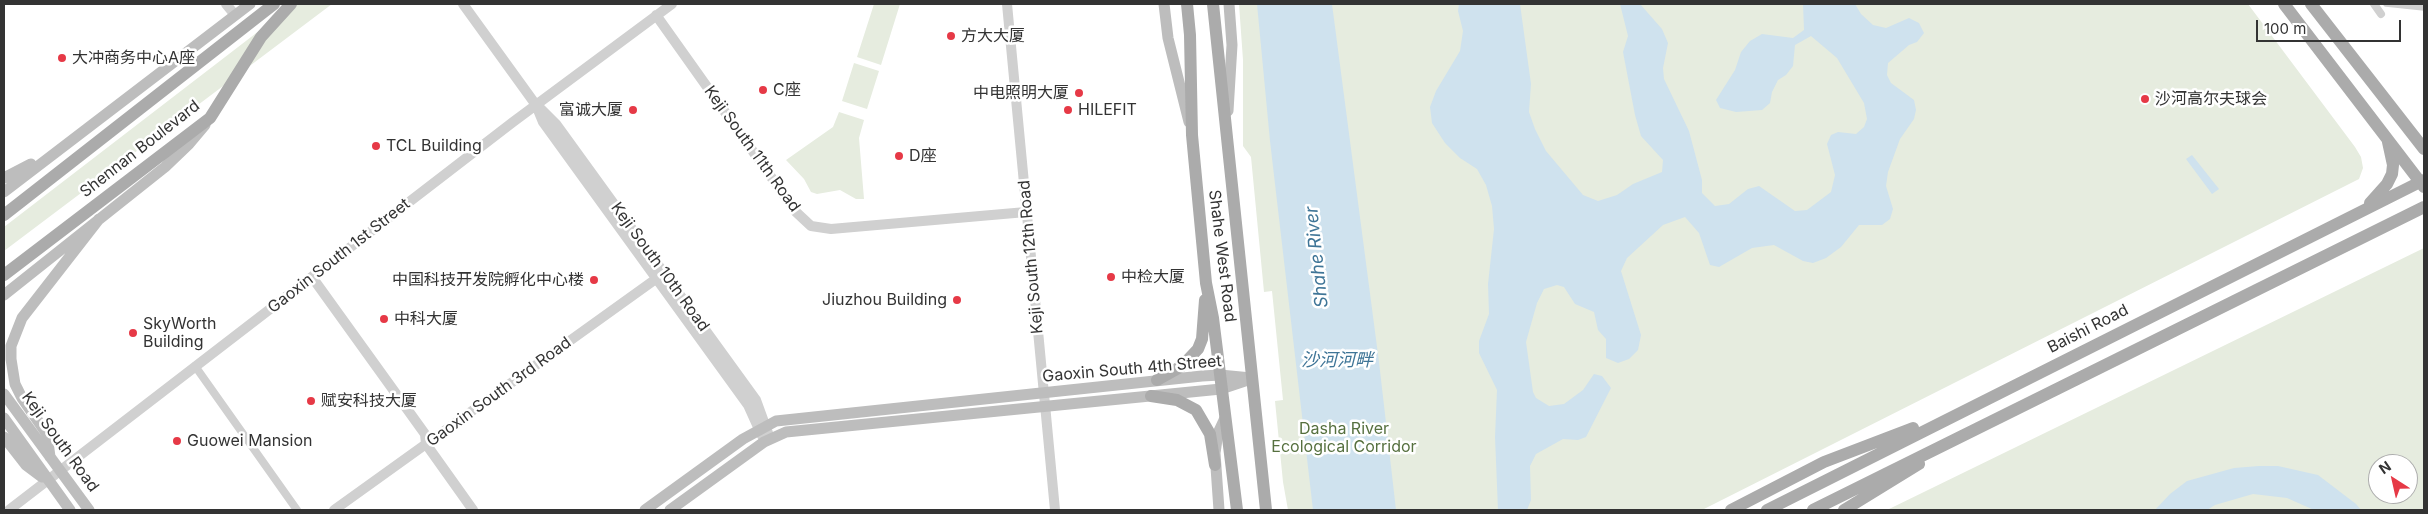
<!DOCTYPE html>
<html>
<head>
<meta charset="utf-8">
<style>
	body { margin:0 }
	#map { position:relative; width:2428px; height:514px; overflow:hidden; background:#fff; font-family:Inter,sans-serif }
	canvas { display:block }
	.frame { position:absolute; inset:0; border:5px solid #333; pointer-events:none }
	.north { position:absolute; left:2368px; top:454px; width:50px; height:50px; box-sizing:border-box; background:#fff; border:1px solid #adadad; border-radius:50%; rotate:325deg; font-size:14px; font-weight:700; line-height:20px; text-align:center; color:#333 }
	.north::after { content:''; display:block; margin:auto; width:18px; height:22px; background:#e63946; clip-path:polygon(50% 0,100% 100%,50% 72%,0 100%) }
	.scale { position:absolute; left:2256px; top:20px; width:145px; height:22px; box-sizing:border-box; border:2px solid #333; border-top:0; padding-left:6px; font-size:15px; line-height:18px; white-space:nowrap; color:#333; -webkit-text-stroke:4px #fff; paint-order:stroke }
</style>
</head>
<body>
<div id="map">
<canvas width="2428" height="514"></canvas>
<div class="frame"></div>
<div class="north">N</div>
<div class="scale">100 m</div>
</div>
<script>
const c = document.querySelector('canvas').getContext('2d');
c.lineJoin = 'round';
function paint(path, color) { c.fillStyle = color; c.fill(path, 'evenodd'); }
const toPath = rows => new Path2D(rows.map(r => 'M' + r).join(''));
function stroke(path, color, width, dash) { c.strokeStyle = color; c.lineWidth = width; c.lineCap = dash ? 'butt' : 'round'; c.setLineDash(dash || []); c.stroke(path); }
function label(font, color, halo, rows, align = 'center') {
  c.font = font + ' Inter,"Noto Sans SC",sans-serif'; c.lineWidth = 5; c.setLineDash([]); c.textBaseline = 'middle'; c.strokeStyle = halo; c.fillStyle = color; for (const [text, x, y, turn = 0] of rows) {
    c.save(); c.translate(x, y); c.rotate((+turn || 0) * Math.PI / 180); c.textAlign = isNaN(turn) ? turn : align; if (halo) c.strokeText(text, 0, 0); c.fillText(text, 0, 0); c.restore();
  }
}
paint(toPath([
	[294,4,332,4,4,251,4,227],
	[874,4,900,4,881,65,857,57],
	[1239,4,2248,4,2355,147,2361,157,2363,168,2359,179,1702,510,1288,510,1283,482,1275,401,1283,400,1272,291,1264,292,1251,157,1243,146,1243,60],
	[854,63,879,71,867,109,842,101],
	[839,112,864,120,859,138,864,199,856,199,840,190,817,194,811,192,804,179,786,160,833,127],
	[2424,248,2424,510,1887,510],
	[2378,464,2408,464,2408,494,2378,494]
]), '#e6ecdf');
paint(toPath([
	[1257,4,1332,4,1379,362,1396,510,1313,510,1270,141],
	[1459,4,1520,4,1531,84,1529,112,1535,129,1546,151,1583,195,1598,201,1617,195,1633,184,1662,172,1663,160,1641,136,1635,115,1623,52,1628,36,1620,4,1640,4,1662,29,1668,43,1663,68,1664,79,1689,131,1702,180,1702,193,1715,206,1729,204,1748,189,1759,186,1795,211,1807,210,1831,192,1835,175,1827,144,1831,135,1838,132,1856,134,1864,127,1867,119,1864,103,1837,58,1811,36,1795,45,1793,66,1786,75,1778,80,1772,92,1770,103,1762,110,1736,112,1720,108,1716,100,1735,70,1741,52,1750,41,1762,34,1793,38,1804,30,1803,4,1855,4,1861,14,1873,25,1886,28,1909,18,1919,23,1924,33,1917,42,1909,45,1888,63,1887,75,1891,83,1914,100,1916,110,1914,119,1900,139,1888,172,1886,186,1893,209,1890,219,1882,225,1859,225,1841,247,1826,258,1813,263,1803,261,1774,245,1752,248,1719,267,1710,265,1699,233,1685,217,1663,225,1627,258,1621,271,1641,335,1638,350,1629,359,1618,363,1606,358,1606,339,1598,330,1594,312,1575,304,1564,287,1557,285,1544,289,1537,303,1526,342,1533,392,1536,398,1549,406,1564,404,1583,390,1594,374,1602,376,1611,388,1586,437,1578,440,1563,439,1536,454,1530,466,1531,500,1527,510,1498,510,1495,437,1497,390,1479,353,1479,341,1489,314,1488,284,1494,229,1492,206,1486,185,1477,169,1460,158,1445,143,1432,123,1430,107,1436,91,1460,51,1463,31,1458,11],
	[2192,155,2219,189,2212,194,2186,159],
	[2259,466,2278,466,2318,475,2356,504,2361,510,2314,510,2287,498,2253,494,2215,505,2207,510,2155,510,2170,494,2187,481,2234,468]
]), '#cfe2ee');
stroke(toPath([
	[2386,4,2424,8]
]), '#d0d0d0', 5.5);
stroke(toPath([
	[2374,4,2381,14],
	[195,366,297,510]
]), '#d0d0d0', 8);
stroke(toPath([
	[226,4,235,15],
	[463,4,536,105,543,122,748,405,762,436],
	[1007,4,1055,510],
	[656,15,796,212,811,226,831,229,1026,212],
	[537,105,556,124,756,400,768,433],
	[312,277,425,434,426,444,473,510],
	[9,510,513,122,672,4],
	[334,510,660,276]
]), '#d0d0d0', 10);
stroke(toPath([
	[1164,4,1168,38,1189,122],
	[1228,111,1232,45,1229,4],
	[4,178,31,164],
	[4,192,250,4],
	[4,295,165,167,189,144,205,125],
	[4,394,89,510],
	[4,418,70,510],
	[4,437,26,465,42,477],
	[50,457,47,434,22,398,15,384,11,359,11,346,22,318,99,219],
	[645,510,743,439,776,421,1202,376,1220,375,1251,378],
	[670,510,764,442,786,432,1221,389,1248,380],
	[1219,510,1215,453,1218,433,1225,418]
]), '#bdbdbd', 11);
stroke(toPath([
	[1187,4,1190,35,1192,135,1206,283,1213,318,1237,510],
	[1213,4,1266,510],
	[2284,4,2424,187],
	[2311,4,2424,149],
	[2370,203,2387,184,2392,174,2393,165,2388,142],
	[4,215,274,4],
	[4,275,210,118,261,37,291,4],
	[1157,380,1182,366,1198,349,1202,339,1205,300],
	[1151,396,1177,400,1196,410,1210,434,1215,465],
	[1731,510,1824,462,1913,428],
	[1767,510,2424,180],
	[1813,510,2424,207],
	[1844,510,1919,464]
]), '#ababab', 12);
for (const [x, y, r, color] of [
	[951,36,5,"#e63946"],
	[62,58,5,"#e63946"],
	[763,90,5,"#e63946"],
	[1079,93,5,"#e63946"],
	[2145,99,5,"#e63946"],
	[633,110,5,"#e63946"],
	[1068,110,5,"#e63946"],
	[376,146,5,"#e63946"],
	[899,156,5,"#e63946"],
	[1111,277,5,"#e63946"],
	[594,280,5,"#e63946"],
	[957,300,5,"#e63946"],
	[384,319,5,"#e63946"],
	[133,333,5,"#e63946"],
	[311,401,5,"#e63946"],
	[177,441,5,"#e63946"]
]) { const dot = new Path2D(); dot.arc(x, y, r, 0, 2 * Math.PI); c.fillStyle = color; c.fill(dot); stroke(dot, '#fff', 2); }
label('16px', '#333', '#fff', [
	["方大大厦",961,36],
	["大冲商务中心A座",72,58],
	["C座",773,90],
	["中电照明大厦",1069,93,"right"],
	["沙河高尔夫球会",2155,99],
	["富诚大厦",623,110,"right"],
	["HILEFIT",1078,110],
	["TCL Building",386,146],
	["D座",909,156],
	["中检大厦",1121,277],
	["中国科技开发院孵化中心楼",584,280,"right"],
	["Jiuzhou Building",947,300,"right"],
	["中科大厦",394,319],
	["SkyWorth",143,324],
	["Building",143,342],
	["赋安科技大厦",321,401],
	["Guowei Mansion",187,441]
], 'left');
label('16px', '#333', '#fff', [
	["Shennan Boulevard",140,149,-38],
	["Keji South 11th Road",752,149,54],
	["Gaoxin South 1st Street",339,256,-38],
	["Shahe West Road",1222,256,83],
	["Keji South 12th Road",1031,257,-95],
	["Keji South 10th Road",660,267,54],
	["Baishi Road",2088,329,-27],
	["Gaoxin South 4th Street",1132,369,-5],
	["Gaoxin South 3rd Road",499,392,-36],
	["Keji South Road",60,442,54]
]);
label('16px', '#56703f', '#fff', [
	["Dasha River",1344,429],
	["Ecological Corridor",1344,447]
]);
label('italic 18px', '#3f7597', '#fff', [
	["Shahe River",1317,257,-96],
	["沙河河畔",1337,361]
]);
</script>
</body>
</html>
